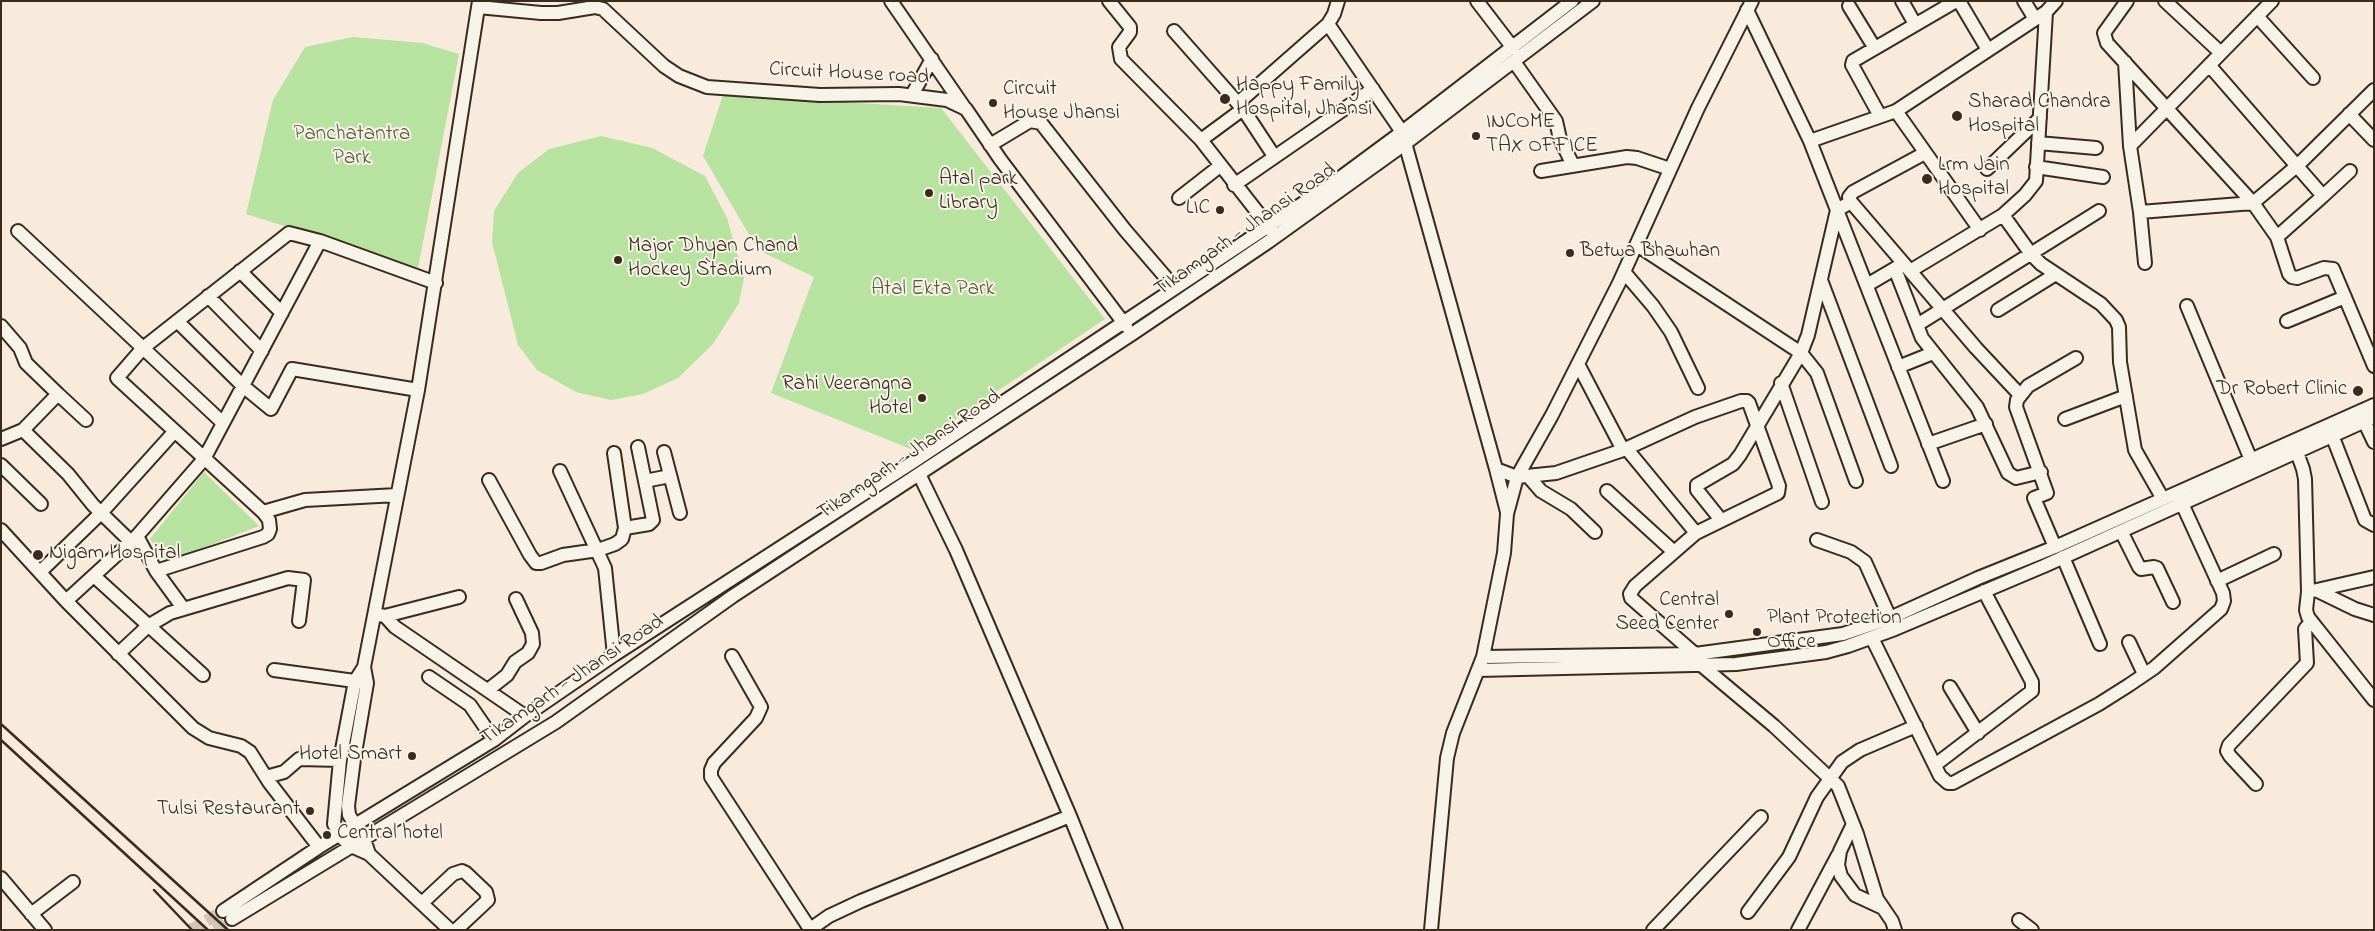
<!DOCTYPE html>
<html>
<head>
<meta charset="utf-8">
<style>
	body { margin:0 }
	#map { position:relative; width:2375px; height:931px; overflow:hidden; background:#f8eadc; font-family:"Indie Flower",sans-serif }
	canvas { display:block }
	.frame { position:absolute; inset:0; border:2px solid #3b2a1e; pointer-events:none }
</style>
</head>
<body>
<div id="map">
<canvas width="2375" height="931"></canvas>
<div class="frame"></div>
</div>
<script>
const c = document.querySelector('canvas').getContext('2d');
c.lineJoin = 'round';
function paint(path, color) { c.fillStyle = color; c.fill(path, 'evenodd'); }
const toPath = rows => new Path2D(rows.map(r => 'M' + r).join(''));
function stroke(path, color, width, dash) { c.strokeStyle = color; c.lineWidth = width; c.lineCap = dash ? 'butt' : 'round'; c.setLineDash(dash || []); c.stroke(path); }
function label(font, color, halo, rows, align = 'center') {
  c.font = font + ' "Indie Flower",sans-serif'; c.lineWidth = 4; c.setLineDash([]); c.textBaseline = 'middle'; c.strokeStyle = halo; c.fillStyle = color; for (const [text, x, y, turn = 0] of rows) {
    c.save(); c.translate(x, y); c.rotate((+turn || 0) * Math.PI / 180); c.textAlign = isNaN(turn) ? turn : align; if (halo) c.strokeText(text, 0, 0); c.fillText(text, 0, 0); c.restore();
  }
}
paint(toPath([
	[353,37,422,43,459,54,418,268,246,214,273,100,305,47],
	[723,95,941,108,1105,319,911,449,771,393,814,277,758,250,703,156],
	[601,136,652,148,705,176,727,218,744,278,739,303,713,344,678,378,643,394,611,400,576,392,537,370,518,345,492,242,494,211,518,173,549,149],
	[204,472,259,526,167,562,150,539]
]), '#b7e2a0');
stroke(toPath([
	[191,930,223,911],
	[215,930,232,919]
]), '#d2c4b6', 12, [12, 6]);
const minor = toPath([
	[891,1,964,107],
	[1109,1,1130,27,1130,32,1119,47,1121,59,1201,140,1273,232],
	[1477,1,1513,48],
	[1902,1,1915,24],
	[1959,1,1988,50],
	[2024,1,2035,19],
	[2127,1,2104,33,2107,43,2253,203,2277,237,2323,196,2209,65],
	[2165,1,2221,53],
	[1849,6,1874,47],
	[478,7,541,13,558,13,595,7,603,9,664,66,679,76,707,87,820,95,899,94,947,100,966,109,1000,159,1126,326],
	[1747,10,1810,141,1943,481],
	[2257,16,2313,78],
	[1328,24,1402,132,1496,469,1517,477,1556,473,1623,450],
	[1174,31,1243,109,1201,140],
	[2125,62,2130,146,2140,212,2253,203,2298,165,2374,90],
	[1515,63,1556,121,1560,139,1573,165],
	[912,95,932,59],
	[1238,103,1328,24,1334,14,1338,1],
	[1243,109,1274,156],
	[1896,111,1980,230],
	[2349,114,2374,140],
	[1880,116,1852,65,1853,61,1956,1],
	[1810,141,1896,111,2046,12],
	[2038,143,2096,148],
	[990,145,1030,121,1041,123,1125,230,1174,287],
	[2130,146,2272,1],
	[2036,167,2103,177],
	[1987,169,2040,118],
	[1541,171,1627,157,1637,158,1670,169],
	[1234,185,1373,89],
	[2323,196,2350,171],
	[1179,198,1220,166],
	[1851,202,1849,197,1853,192,1925,153],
	[2140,212,2145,263],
	[2003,215,2031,254,2041,264,2101,304,2116,320,2119,327,2120,362,2135,450,2163,499],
	[18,231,223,423],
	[2277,237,2289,274,2292,277,2297,278,2324,268,2333,269,2374,366],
	[1637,245,1801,353,1817,373,1856,481],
	[1895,269,1922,338,1977,407,2008,473,2016,478,2041,472],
	[240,271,282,313],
	[1910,271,2003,215,2025,195,2036,181,2046,12,2056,1],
	[1624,272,1653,306,1671,332,1698,388],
	[1821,280,1891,466],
	[1867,285,1901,265],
	[208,296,262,351],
	[2187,306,2251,460],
	[1998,310,2056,274],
	[177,321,243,386,271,409,292,369,418,390],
	[2287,321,2345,297],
	[1917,325,2099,211],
	[1,326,20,348,26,363,58,394,23,430,1,439],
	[1578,364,1623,450,1695,417,1741,401,1747,401,1749,403,1779,486,1778,493,1696,533,1635,586,1630,594,1631,598,1695,654,1700,664,1774,726,1838,786,1857,834,1877,899,1892,921,1895,930],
	[1898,367,1933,353],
	[1781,383,1822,502],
	[58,394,86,420],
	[2065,419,2126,396],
	[2364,421,2374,442],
	[23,430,68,474,93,505,131,542],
	[2332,435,2365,520,2374,525],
	[1928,444,1986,424],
	[2294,444,2303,469,2305,479,2308,592,2306,610,2308,617,2374,700],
	[1626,448,1696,533],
	[664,452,680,513],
	[1,465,41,504],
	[1496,469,1507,512],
	[560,471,605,568,614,655],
	[919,474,956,550,1070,816,1116,930],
	[1528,476,1541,491,1571,509,1595,532],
	[489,480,530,555,536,563,541,563,563,555,598,550,615,544,622,539,625,528,614,453],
	[645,481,670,476],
	[1607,491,1674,552],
	[263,512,305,500,397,495],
	[1721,520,1697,490,1697,485,1733,464,1740,455,1801,353,1808,335,1837,210,1851,202,1976,348,2020,395],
	[625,528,649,524,653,520,638,447],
	[1,530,66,601,137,536,204,459,320,241,436,283],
	[2121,531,2139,567,2141,569,2154,567,2157,568,2173,602],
	[137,536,156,571,263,537,268,534,270,529,269,520,263,512,117,378,143,348,289,233,320,241],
	[1817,540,1851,552,1865,562,1890,618],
	[2055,547,2034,498,2047,493,2016,407,2017,400,2028,386,2076,358],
	[2063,557,2100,644],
	[156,571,183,608],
	[40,572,101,513,175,431],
	[94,576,203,675],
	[2217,581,2274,554],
	[2318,591,2355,609,2374,615],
	[2308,592,2374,577],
	[66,601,193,728,209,738,241,746,250,752,269,782,319,847],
	[379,615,385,616,459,597],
	[385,616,395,627,525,716],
	[1872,638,1940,776,1948,783,1953,783,2099,704,2129,685,2154,668,2221,609,2224,601,2223,593,2179,497],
	[2129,642,2144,674],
	[118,654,148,626,170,613,288,578,304,580,299,621],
	[732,656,761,707,756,718,714,763,711,770,711,777,810,929],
	[1483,657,1695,654,1843,634,1890,618,1978,578,2055,547,2374,405],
	[364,667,355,681,340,760,334,824,340,836,351,846,369,854,450,930],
	[274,670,362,682],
	[1478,670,1736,664,1826,652,1848,646,1895,629,2044,566,2374,417],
	[429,677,470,705,494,740],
	[1950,687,1978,733],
	[488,690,507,675,515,662,528,653,533,644,532,633,516,599],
	[1935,765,2032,691,2032,682,1984,591],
	[266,777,284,772,299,759,340,760],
	[2256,784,2230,756,2227,751,2229,745,2307,663,2305,629,2311,622],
	[1853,824,1840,851,1838,865,1841,876,1855,895,1883,908],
	[369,854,364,839,349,815,348,806,354,759,367,683,364,667,418,390,479,1],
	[1,878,45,930],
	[422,903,453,874,462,871,466,873,486,892,488,900,456,930],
	[223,911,319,847,494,740,525,716,614,655,913,462,1329,186,1402,132,1572,1],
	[1748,912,1789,857,1817,797,1842,762,1860,750,1916,726],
	[31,914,73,882],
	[232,919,556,722,733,596,1132,334,1268,242,1406,143,1593,1],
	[2019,920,2032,930],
	[809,930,829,916,861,901,1070,816],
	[1431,930,1447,758,1453,733,1483,657,1504,553,1507,514,1517,477,1552,415,1619,283,1698,108,1752,1],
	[1653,930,1761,817],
	[1798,930,1838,855]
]);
stroke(minor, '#3b2a1e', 16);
stroke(minor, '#f7f3e8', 12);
stroke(toPath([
	[1,724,228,930],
	[1,740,208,930],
	[154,890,192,930]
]), '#3b2a1e', 2.5);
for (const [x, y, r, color] of [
	[1225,99,6,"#3b2a1e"],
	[993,103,5,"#3b2a1e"],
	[1957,116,6,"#3b2a1e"],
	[1476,136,5,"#3b2a1e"],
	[1927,179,6,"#3b2a1e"],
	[929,193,5,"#3b2a1e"],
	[1220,210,5,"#3b2a1e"],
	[1570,253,5,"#3b2a1e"],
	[618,260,5,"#3b2a1e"],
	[2358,391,6,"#3b2a1e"],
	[922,398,5,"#3b2a1e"],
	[38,555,6,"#3b2a1e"],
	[1729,614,5,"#3b2a1e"],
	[1757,632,5,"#3b2a1e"],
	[412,756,5,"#3b2a1e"],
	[310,811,5,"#3b2a1e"],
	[327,835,5,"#3b2a1e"]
]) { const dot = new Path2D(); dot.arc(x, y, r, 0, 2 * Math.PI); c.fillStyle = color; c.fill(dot); stroke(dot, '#f7f3e8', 2); }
label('21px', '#3b2a1e', '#f7f3e8', [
	["Circuit House road",849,75,3],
	["Tikamgarh - Jhansi Road",1246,231,-35],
	["Tikamgarh - Jhansi Road",910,456,-34],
	["Tikamgarh - Jhansi Road",573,681,-34]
]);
label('21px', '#3b2a1e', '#f7f3e8', [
	["Happy Family",1236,87],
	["Hospital, Jhansi",1236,111],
	["Circuit",1003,91],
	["House Jhansi",1003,115],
	["Sharad Chandra",1968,104],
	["Hospital",1968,128],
	["INCOME",1486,124],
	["TAX OFFICE",1486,148],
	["Lrm Jain",1938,167],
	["Hospital",1938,191],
	["Atal park",939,181],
	["Library",939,205],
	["LIC",1210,210,"right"],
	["Major Dhyan Chand",628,248],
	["Hockey Stadium",628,272],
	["Betwa Bhawhan",1580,253],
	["Rahi Veerangna",912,386,"right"],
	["Hotel",912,410,"right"],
	["Dr Robert Clinic",2347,391,"right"],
	["Nigam Hospital",49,555],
	["Central",1719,602,"right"],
	["Seed Center",1719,626,"right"],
	["Plant Protection",1767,620],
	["Office",1767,644],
	["Hotel Smart",402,756,"right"],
	["Tulsi Restaurant",300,811,"right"],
	["Central hotel",337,835]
], 'left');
label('21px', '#5a583e', '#f7f3e8', [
	["Panchatantra",352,136],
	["Park",352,160],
	["Atal Ekta Park",933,291]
]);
</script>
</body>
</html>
